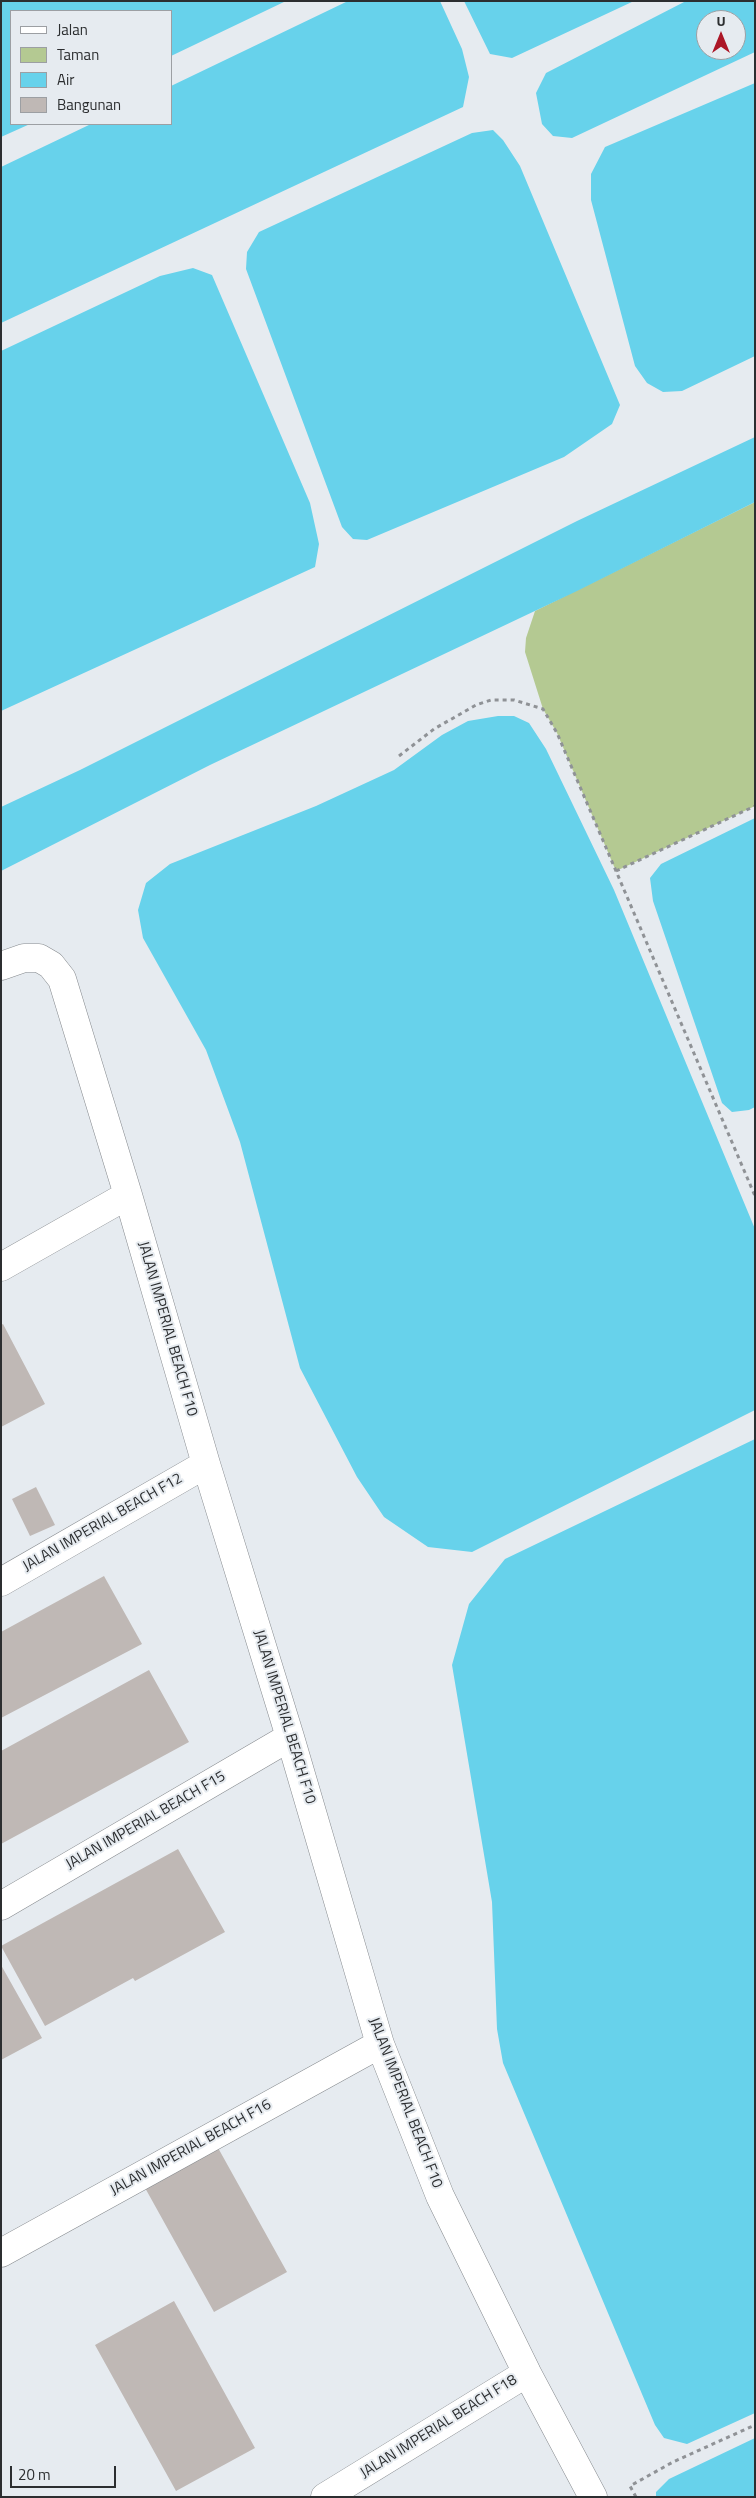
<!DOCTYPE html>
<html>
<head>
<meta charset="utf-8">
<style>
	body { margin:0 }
	#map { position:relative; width:756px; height:2498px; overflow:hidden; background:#e6ebf0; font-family:"Titillium Web",sans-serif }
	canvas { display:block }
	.frame { position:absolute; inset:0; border:2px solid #2c2e30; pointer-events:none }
	.legend { position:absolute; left:10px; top:10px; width:162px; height:115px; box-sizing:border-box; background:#e6ebf0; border:1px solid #9c9fa3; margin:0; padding:6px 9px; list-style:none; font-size:15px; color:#2c2e30 }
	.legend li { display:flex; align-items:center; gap:10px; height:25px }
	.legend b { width:25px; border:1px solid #9c9fa3 }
	.north { position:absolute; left:696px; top:10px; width:50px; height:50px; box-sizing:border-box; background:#e6ebf0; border:1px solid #9c9fa3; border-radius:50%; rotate:0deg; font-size:14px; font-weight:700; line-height:20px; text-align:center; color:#2c2e30 }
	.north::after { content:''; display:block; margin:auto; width:18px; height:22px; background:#ac1727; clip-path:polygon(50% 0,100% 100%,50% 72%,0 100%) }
	.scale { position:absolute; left:10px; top:2466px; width:106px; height:22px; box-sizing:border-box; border:2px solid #2c2e30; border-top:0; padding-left:6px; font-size:15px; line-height:18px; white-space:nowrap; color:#2c2e30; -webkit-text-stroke:4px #e6ebf0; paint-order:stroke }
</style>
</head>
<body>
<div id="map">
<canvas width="756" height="2498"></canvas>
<div class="frame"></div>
<ul class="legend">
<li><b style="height:6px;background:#fff"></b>Jalan</li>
<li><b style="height:14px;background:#b4c992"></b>Taman</li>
<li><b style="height:14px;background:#67d2eb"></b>Air</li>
<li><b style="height:14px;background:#bfb8b5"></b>Bangunan</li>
</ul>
<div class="north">U</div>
<div class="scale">20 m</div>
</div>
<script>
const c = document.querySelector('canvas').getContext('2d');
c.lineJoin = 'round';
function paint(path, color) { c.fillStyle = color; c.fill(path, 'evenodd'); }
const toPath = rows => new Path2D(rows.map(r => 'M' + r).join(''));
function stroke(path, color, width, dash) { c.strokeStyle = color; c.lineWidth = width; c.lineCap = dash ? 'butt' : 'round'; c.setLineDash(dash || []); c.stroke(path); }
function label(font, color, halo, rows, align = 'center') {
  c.font = font + ' "Titillium Web",sans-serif'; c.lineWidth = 4; c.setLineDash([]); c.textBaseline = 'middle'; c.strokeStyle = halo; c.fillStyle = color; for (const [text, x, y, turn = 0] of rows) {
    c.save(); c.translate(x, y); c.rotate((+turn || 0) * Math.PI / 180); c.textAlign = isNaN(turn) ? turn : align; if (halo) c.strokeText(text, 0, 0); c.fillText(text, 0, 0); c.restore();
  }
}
paint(toPath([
	[755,502,755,806,616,871,557,733,543,709,525,652,526,638,535,611]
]), '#b4c992');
paint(toPath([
	[1,1,286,1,171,56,171,11,11,11,11,124,30,124,1,137],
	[348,1,440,1,462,49,469,77,463,107,1,323,1,167,91,124,171,124,171,86],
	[464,1,634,1,512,58,490,54],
	[686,1,755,1,755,52,572,138,553,136,542,124,536,93,546,73],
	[706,20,736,20,736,50,706,50],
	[755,83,755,356,682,391,663,392,647,383,635,366,591,200,591,174,605,147],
	[493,130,503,140,520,166,620,405,612,424,564,457,367,540,353,539,342,527,246,269,247,252,259,232,472,133],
	[193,268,212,275,310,503,319,544,315,567,1,711,1,351,160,276],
	[755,437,755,502,577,591,210,765,1,871,1,807,80,770,577,521],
	[498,716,514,716,529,723,546,749,614,890,755,1229,755,1410,472,1552,428,1547,384,1517,357,1477,300,1368,240,1142,206,1050,143,938,138,910,146,883,170,864,316,806,394,770,442,735,468,721],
	[755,818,755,1107,749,1110,732,1112,722,1103,653,901,650,878,661,864],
	[755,1439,755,2413,687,2444,664,2438,655,2425,503,2063,497,2029,492,1902,452,1665,469,1604,505,1559],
	[755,2438,755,2497,656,2497,656,2492,669,2479]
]), '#67d2eb');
paint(toPath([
	[3,1324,45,1404,1,1427,1,1325],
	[36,1487,55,1525,30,1536,12,1499],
	[104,1576,142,1644,1,1718,1,1632],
	[149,1670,189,1742,1,1844,1,1751],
	[178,1849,225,1932,135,1981,133,1978,45,2026,1,1946],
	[1,1965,42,2038,1,2060],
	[217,2146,287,2272,214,2312,144,2186],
	[174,2301,255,2448,176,2491,95,2345]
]), '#bfb8b5');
const street = toPath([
	[1,966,24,958,39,958,51,965,62,979,128,1195,206,1464,290,1737,380,2044,440,2196,527,2373,593,2497],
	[1,1267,128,1195],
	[1,1582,206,1464],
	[1,1906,290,1737],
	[1,2253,380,2044],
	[325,2497,527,2373]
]);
stroke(street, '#868a8e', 29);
stroke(toPath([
	[399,756,434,729,476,705,491,700,514,700,543,709,557,733,755,1196],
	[616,871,755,806],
	[636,2497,630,2486,673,2462,755,2425]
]), '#8f9296', 3, [4, 4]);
stroke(street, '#fff', 28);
label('15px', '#2c2e30', '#e6ebf0', [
	["JALAN IMPERIAL BEACH F10",167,1329,74],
	["JALAN IMPERIAL BEACH F12",103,1523,-30],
	["JALAN IMPERIAL BEACH F10",284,1717,73],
	["JALAN IMPERIAL BEACH F15",146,1821,-30],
	["JALAN IMPERIAL BEACH F10",405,2103,69],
	["JALAN IMPERIAL BEACH F16",191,2148,-29],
	["JALAN IMPERIAL BEACH F18",439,2427,-32]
]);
</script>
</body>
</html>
